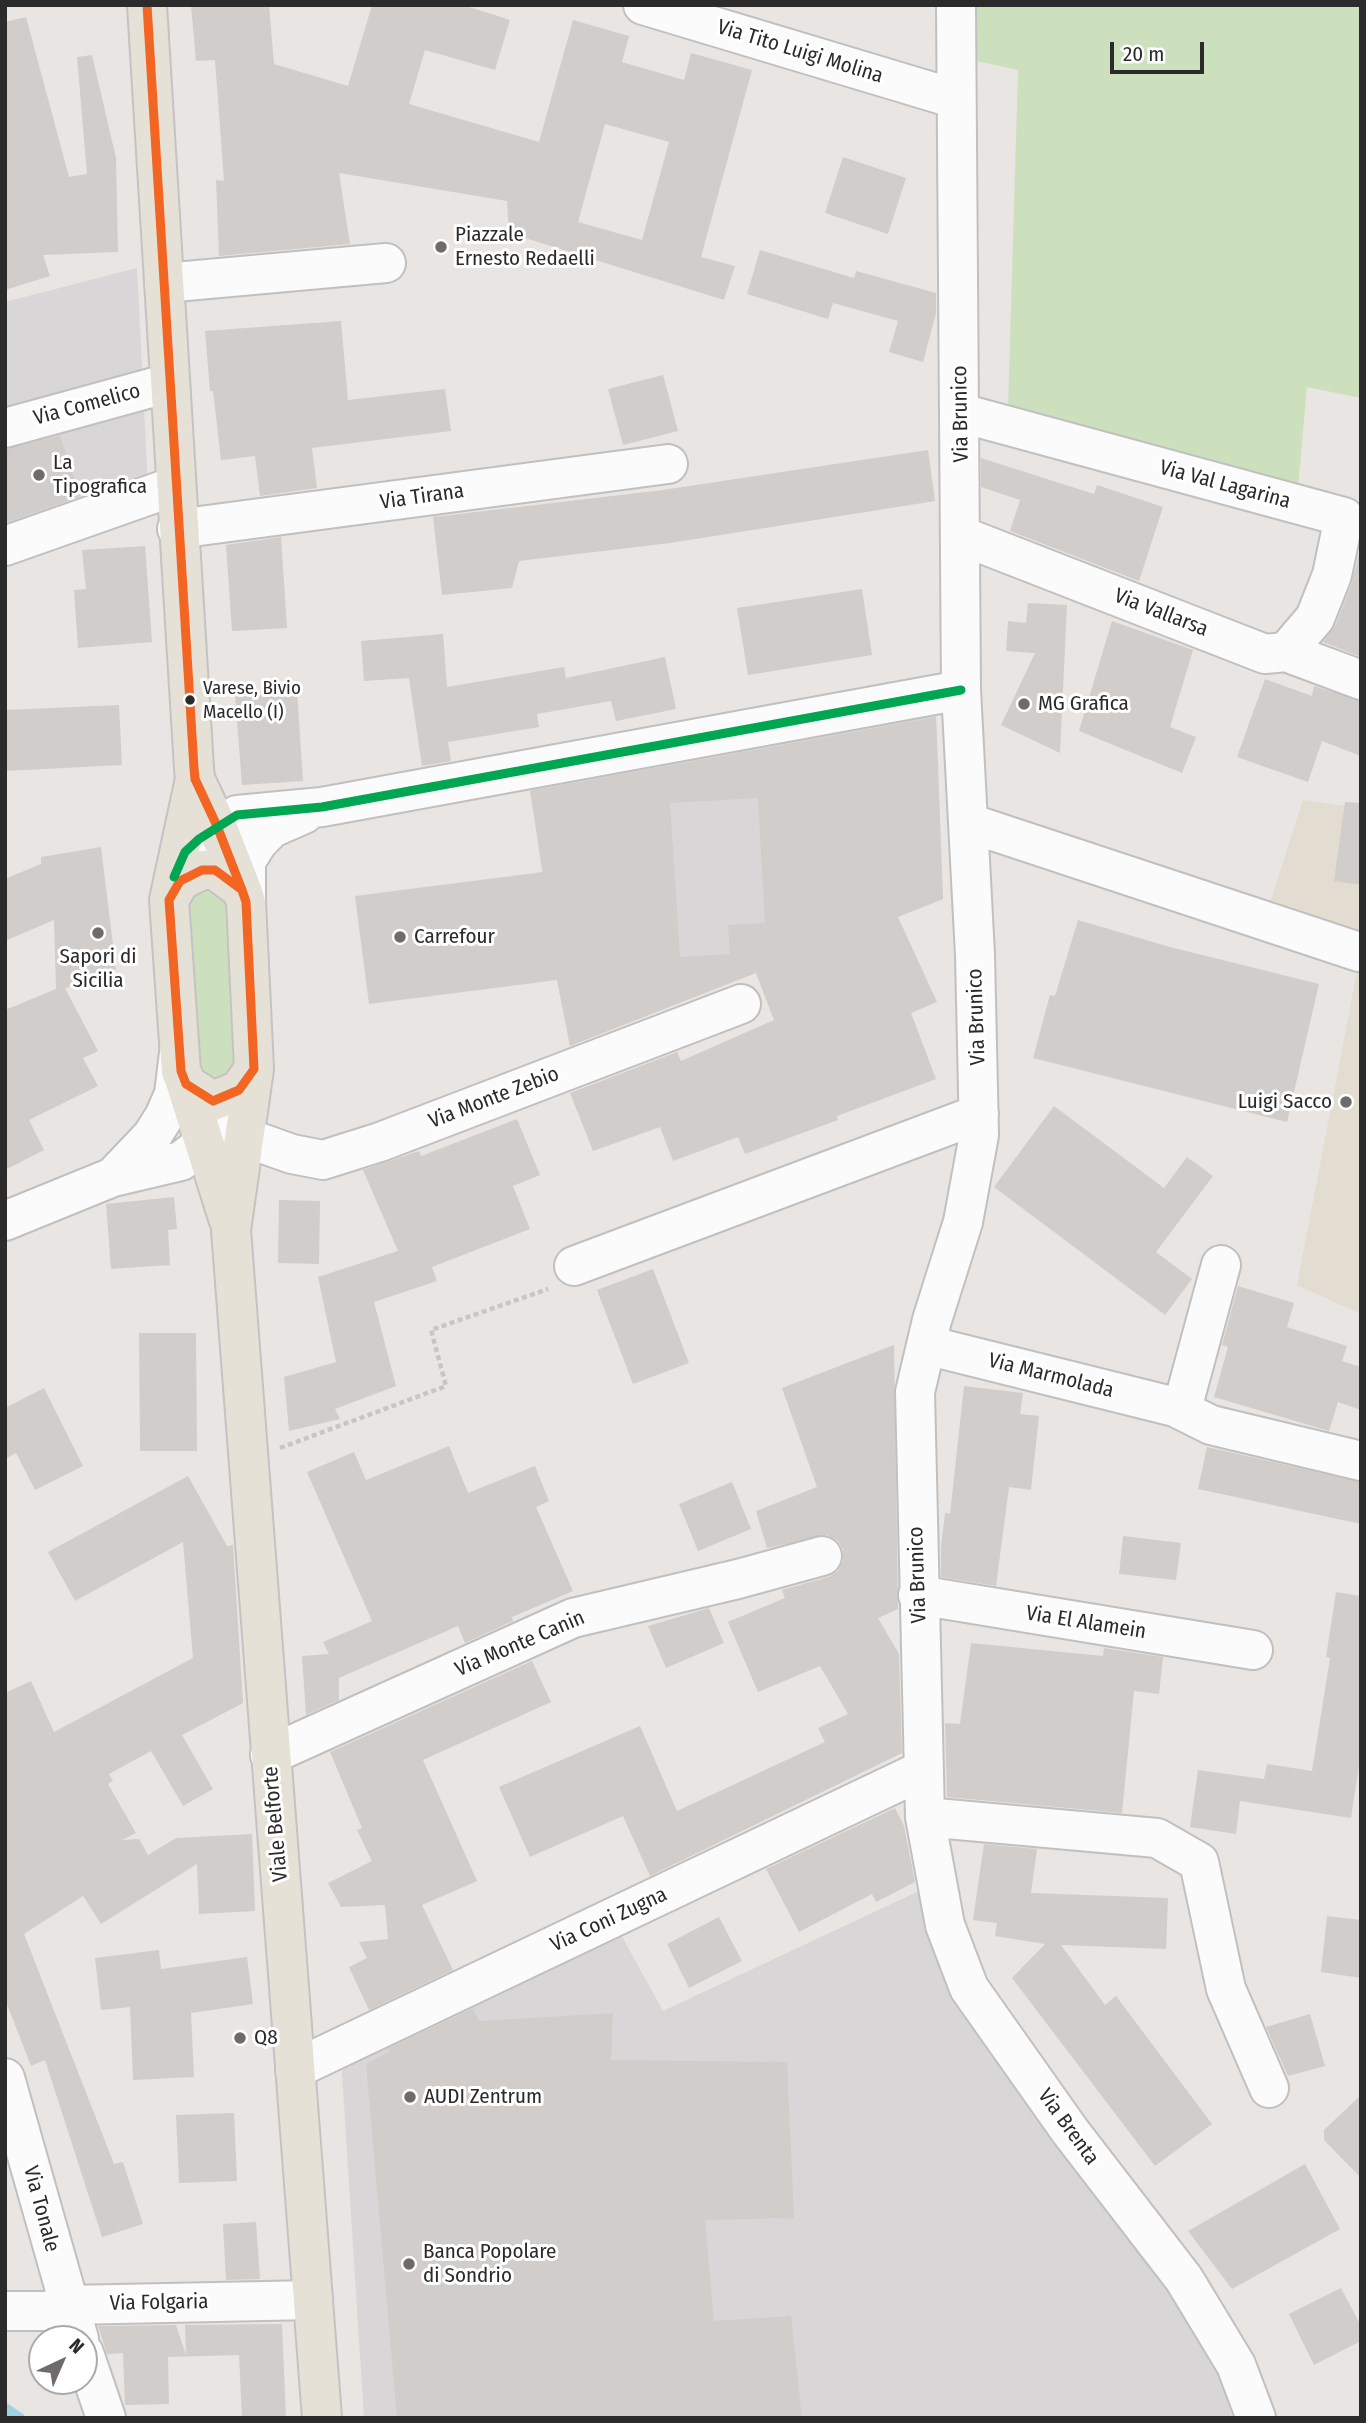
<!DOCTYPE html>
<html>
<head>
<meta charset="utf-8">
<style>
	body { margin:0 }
	#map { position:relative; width:1366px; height:2423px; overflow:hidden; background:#e8e5e2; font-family:"Fira Sans Condensed",sans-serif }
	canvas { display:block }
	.frame { position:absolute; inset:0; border:7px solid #2b2b2b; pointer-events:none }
	.north { position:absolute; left:28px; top:2325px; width:70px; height:70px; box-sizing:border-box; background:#fff; border:2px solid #aaa; border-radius:50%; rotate:44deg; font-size:19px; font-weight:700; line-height:28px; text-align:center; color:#2b2b2b }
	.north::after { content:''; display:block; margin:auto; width:24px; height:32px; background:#6d6c6b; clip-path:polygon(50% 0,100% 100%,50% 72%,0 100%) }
	.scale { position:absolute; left:1110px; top:42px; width:94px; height:32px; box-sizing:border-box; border:4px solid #2b2b2b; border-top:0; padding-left:9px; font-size:21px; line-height:24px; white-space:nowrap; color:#2b2b2b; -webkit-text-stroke:5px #fff; paint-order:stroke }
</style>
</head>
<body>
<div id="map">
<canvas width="1366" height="2423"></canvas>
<div class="frame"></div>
<div class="north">N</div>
<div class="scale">20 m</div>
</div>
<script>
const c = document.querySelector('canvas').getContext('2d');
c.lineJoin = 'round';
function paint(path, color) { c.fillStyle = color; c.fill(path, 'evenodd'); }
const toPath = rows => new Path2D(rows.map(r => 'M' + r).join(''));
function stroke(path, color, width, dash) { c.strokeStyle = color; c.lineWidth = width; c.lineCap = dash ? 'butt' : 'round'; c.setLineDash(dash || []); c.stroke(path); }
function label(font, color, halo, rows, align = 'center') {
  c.font = font + ' "Fira Sans Condensed",sans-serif'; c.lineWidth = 6; c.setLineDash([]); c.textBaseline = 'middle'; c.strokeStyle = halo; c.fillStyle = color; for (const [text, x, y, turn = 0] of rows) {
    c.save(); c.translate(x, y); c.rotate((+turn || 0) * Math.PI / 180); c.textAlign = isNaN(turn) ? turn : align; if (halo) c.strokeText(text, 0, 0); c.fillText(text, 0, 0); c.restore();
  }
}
paint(toPath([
	[137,268,148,486,5,532,5,302],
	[936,715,943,899,570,1045,557,980,530,787],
	[921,1890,986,2048,1206,2339,1233,2418,364,2418,341,2058,619,1931,663,2011]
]), '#d9d6d8');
paint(toPath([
	[1303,800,1361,808,1361,931,1271,900],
	[1361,951,1361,1314,1297,1285]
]), '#e2dcd1');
paint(toPath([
	[963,5,1361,5,1361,398,1307,387,1298,488,1008,409,1018,70,962,58],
	[202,889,220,892,226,901,236,1064,227,1077,209,1078,197,1066,187,907,193,894]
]), '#cde0be');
stroke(toPath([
	[5,2408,20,2418]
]), '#9dd2e2', 10);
paint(toPath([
	[191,5,269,5,274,64,348,86,372,5,463,5,510,20,495,70,425,50,409,104,539,142,573,20,629,36,622,62,684,80,691,53,752,70,701,257,735,266,724,300,509,233,507,201,339,173,350,244,219,256,216,180,224,181,215,60,196,61],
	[605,124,669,142,642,240,578,222],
	[26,17,69,177,87,174,77,57,92,55,116,158,118,252,43,255,50,276,5,290,5,22],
	[843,157,906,178,888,234,825,213],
	[760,250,854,278,856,271,936,293,936,313,923,362,889,352,898,321,833,303,828,319,747,294],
	[341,321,348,400,445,389,451,431,312,448,317,488,260,496,255,456,221,460,213,391,210,391,205,331],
	[663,375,678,431,623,445,608,389],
	[60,436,80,496,5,523,5,449],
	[928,450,935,501,670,543,519,561,512,588,442,595,433,517,663,490],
	[981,458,1094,494,1097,485,1163,507,1139,581,1010,531,1020,500,981,487],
	[281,537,287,628,232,631,226,545],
	[1361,544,1361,657,1323,642,1335,626,1352,583],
	[145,546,152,642,78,648,74,590,86,589,82,550],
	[862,589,872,655,748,675,737,608],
	[1028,603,1067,605,1060,753,1001,725,1035,653,1006,651,1008,621,1026,623],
	[1112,621,1193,650,1170,727,1196,737,1182,773,1079,731],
	[443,634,447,687,564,667,566,678,665,657,676,709,616,721,611,701,537,714,539,727,448,742,451,761,422,766,409,678,364,681,361,641],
	[1265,679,1312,696,1314,686,1361,701,1361,756,1322,741,1308,782,1237,757],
	[297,691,303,781,242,785,235,695],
	[119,705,122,765,5,771,5,710],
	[936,717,943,899,898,917,937,1002,911,1013,936,1079,837,1116,838,1120,745,1154,738,1137,673,1161,660,1127,593,1151,570,1093,677,1052,681,1061,774,1020,756,973,570,1046,557,980,369,1004,355,896,543,872,530,791],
	[758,798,765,923,728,925,730,954,680,957,670,803],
	[1345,802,1361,803,1361,885,1334,881],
	[101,847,116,969,95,983,65,988,98,1051,83,1058,98,1086,29,1120,44,1150,5,1170,5,1072,12,1087,5,1072,5,1010,56,989,54,920,5,941,5,879,41,864,41,857],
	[1078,920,1170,947,1319,984,1287,1122,1033,1058,1050,995,1055,996],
	[1054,1106,1164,1188,1187,1157,1213,1176,1156,1252,1192,1279,1165,1315,994,1187],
	[517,1119,540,1175,513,1186,530,1229,432,1267,437,1281,374,1302,396,1386,335,1409,340,1419,289,1431,284,1377,336,1362,318,1277,398,1251,363,1170,419,1151,421,1156],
	[174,1197,177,1229,168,1230,170,1265,111,1269,106,1204],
	[279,1200,320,1201,319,1264,278,1263],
	[653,1269,689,1363,633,1384,597,1290],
	[1238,1286,1294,1303,1287,1327,1347,1346,1342,1361,1361,1367,1361,1410,1338,1402,1329,1431,1214,1397,1228,1347,1222,1345],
	[139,1333,196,1333,197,1451,140,1451],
	[894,1345,898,1609,878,1618,899,1654,902,1753,650,1876,623,1816,530,1857,499,1787,640,1726,677,1811,825,1742,818,1728,848,1714,820,1666,758,1692,728,1622,785,1598,782,1590,828,1577,838,1571,843,1561,843,1550,838,1541,827,1535,767,1548,756,1511,817,1487,782,1388],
	[964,1386,1023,1393,1020,1414,1039,1416,1031,1490,1009,1487,996,1586,941,1577,941,1546,945,1513,950,1514],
	[44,1388,83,1466,35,1490,16,1453,5,1459,5,1408],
	[449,1446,468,1493,535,1466,549,1501,536,1507,573,1591,512,1617,513,1621,465,1643,458,1626,339,1678,339,1700,306,1715,302,1656,329,1654,323,1642,372,1621,307,1472,354,1452,366,1480],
	[1207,1447,1361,1482,1361,1524,1198,1489],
	[188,1476,227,1546,233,1545,243,1703,182,1735,213,1789,183,1806,151,1751,109,1774,113,1781,108,1784,136,1833,122,1840,139,1839,148,1855,176,1838,252,1834,255,1911,199,1914,197,1864,101,1924,83,1896,24,1934,114,2164,123,2162,143,2224,102,2237,45,2060,31,2066,5,1999,5,1693,31,1681,54,1732,193,1658,183,1542,75,1601,48,1552],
	[732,1482,751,1529,698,1551,679,1504],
	[1123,1536,1181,1543,1176,1580,1119,1574],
	[1336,1592,1361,1596,1361,1753,1351,1818,1240,1801,1236,1834,1190,1827,1198,1770,1264,1779,1267,1764,1312,1771,1330,1658,1326,1657],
	[709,1608,724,1643,666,1668,648,1626],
	[971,1643,1103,1656,1104,1648,1163,1657,1159,1694,1134,1691,1122,1813,947,1797,945,1723,960,1724],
	[532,1661,551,1702,423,1760,477,1881,422,1905,453,1970,369,2010,349,1967,367,1958,359,1942,388,1939,385,1905,341,1907,328,1883,372,1861,357,1830,362,1828,330,1752],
	[895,1808,904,1826,915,1882,876,1902,872,1894,799,1932,766,1869],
	[984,1844,1037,1849,1031,1893,1168,1898,1166,1949,1061,1945,1105,2005,1116,1996,1212,2124,1155,2166,1012,1978,1045,1944,995,1936,997,1923,973,1920],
	[1327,1916,1361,1920,1361,1978,1321,1972],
	[719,1917,742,1961,689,1988,667,1944],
	[159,1950,161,1969,247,1957,253,2004,191,2013,194,2077,133,2080,130,2007,101,2010,95,1958],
	[472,2009,480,2021,613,2013,611,2060,787,2062,794,2218,705,2220,714,2321,791,2316,802,2418,397,2418,366,2064,389,2052,387,2049],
	[1310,2014,1325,2066,1288,2076,1266,2027],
	[1361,2095,1361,2178,1324,2140,1324,2130],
	[234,2113,237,2181,179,2183,176,2115],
	[1305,2164,1340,2229,1232,2289,1188,2231],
	[256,2222,260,2279,226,2280,223,2224],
	[1341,2288,1361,2326,1361,2341,1314,2365,1289,2314],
	[282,2324,286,2418,242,2418,239,2355,168,2357,169,2404,125,2405,123,2353,107,2354,98,2326,176,2325,186,2355,185,2325]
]), '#d0cdcb');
const minor = toPath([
	[643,5,956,99],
	[956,5,961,690,975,955,979,1135,963,1222,932,1320,915,1392,925,1817,945,1925,969,1988,1070,2131,1184,2279,1236,2365,1256,2418],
	[164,283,386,263],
	[961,413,1344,517,1332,575,1315,618,1286,652],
	[5,428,169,383],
	[177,529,668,464],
	[962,536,1265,654,1286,652,1361,680],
	[5,546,175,486],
	[969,823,1359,952],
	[190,847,237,815,322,807,961,690],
	[246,902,246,861,258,842,272,828,304,814],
	[244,1137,292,1154,323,1160,380,1142,741,1004],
	[113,1177,152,1136,164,1117,174,1094,179,1053],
	[5,1221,113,1177,181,1161,229,1124],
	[574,1266,979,1114],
	[926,1345,1175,1407,1186,1394,1221,1265],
	[1175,1407,1211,1425,1361,1461],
	[918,1595,1253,1650],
	[270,1755,573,1618,738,1579,822,1556],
	[925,1817,1157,1838,1199,1862,1226,1989,1269,2088],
	[295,2069,923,1770],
	[5,2078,79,2339],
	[5,2311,46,2311,68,2305,313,2300],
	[84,2353,106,2418]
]);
const major = toPath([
	[147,5,194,768,195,779,217,826,242,890,246,902,254,1069,239,1090,213,1101,186,1084,181,1071,169,900,180,881,202,870,215,870,242,890],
	[169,900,195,779],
	[254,1069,231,1230,322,2418],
	[183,1075,228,1218]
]);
stroke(minor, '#c1c0c0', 42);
stroke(major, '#c5c3c2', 42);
stroke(toPath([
	[280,1448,446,1386,431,1330,548,1289]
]), '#c6c6c6', 4.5, [5, 3.5]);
stroke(minor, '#fcfbfb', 38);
stroke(major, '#e5e1d6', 38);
stroke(toPath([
	[147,5,194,768,195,779,217,826,242,890,246,902,254,1069,239,1090,213,1101,186,1084,181,1071,169,900,180,881,202,870,215,870,242,890]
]), '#f26522', 9);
stroke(toPath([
	[174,877,185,852,199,839,237,815,322,807,961,690]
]), '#00a651', 9);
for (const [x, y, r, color] of [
	[441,247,7,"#6d6c6b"],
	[39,475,7,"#6d6c6b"],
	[190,700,6,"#2b2b2b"],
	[1024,704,7,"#6d6c6b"],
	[98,933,7,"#6d6c6b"],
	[400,937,7,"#6d6c6b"],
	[1346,1102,7,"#6d6c6b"],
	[240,2038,7,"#6d6c6b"],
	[410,2097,7,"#6d6c6b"],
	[409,2264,7,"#6d6c6b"]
]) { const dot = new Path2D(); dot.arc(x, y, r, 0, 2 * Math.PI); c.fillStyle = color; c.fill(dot); stroke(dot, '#fff', 2.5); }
label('19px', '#2b2b2b', '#fff', [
	["Varese, Bivio",203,689],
	["Macello (I)",203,713]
], 'left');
label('21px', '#2b2b2b', '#fff', [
	["Via Tito Luigi Molina",800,52,17],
	["Via Comelico",87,405,-15],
	["Via Brunico",961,414,-91],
	["Via Val Lagarina",1225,485,15],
	["Via Tirana",422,497,-8],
	["Via Vallarsa",1161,613,21],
	["Via Brunico",977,1017,-92],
	["Via Monte Zebio",494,1098,-21],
	["Via Marmolada",1051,1376,14],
	["Via Brunico",918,1575,-92],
	["Via El Alamein",1086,1623,9],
	["Via Monte Canin",520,1644,-23],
	["Viale Belforte",276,1824,-95],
	["Via Coni Zugna",609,1920,-25],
	["Via Brenta",1068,2127,54],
	["Via Tonale",41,2209,75],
	["Via Folgaria",159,2303,-1]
]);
label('21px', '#2b2b2b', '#fff', [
	["Piazzale",455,235],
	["Ernesto Redaelli",455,259],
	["La",53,463],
	["Tipografica",53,487],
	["MG Grafica",1038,704],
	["Carrefour",414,937],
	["Sapori di",98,957,"center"],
	["Sicilia",98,981,"center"],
	["Luigi Sacco",1332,1102,"right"],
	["Q8",254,2038],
	["AUDI Zentrum",424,2097],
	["Banca Popolare",423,2252],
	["di Sondrio",423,2276]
], 'left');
</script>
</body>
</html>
